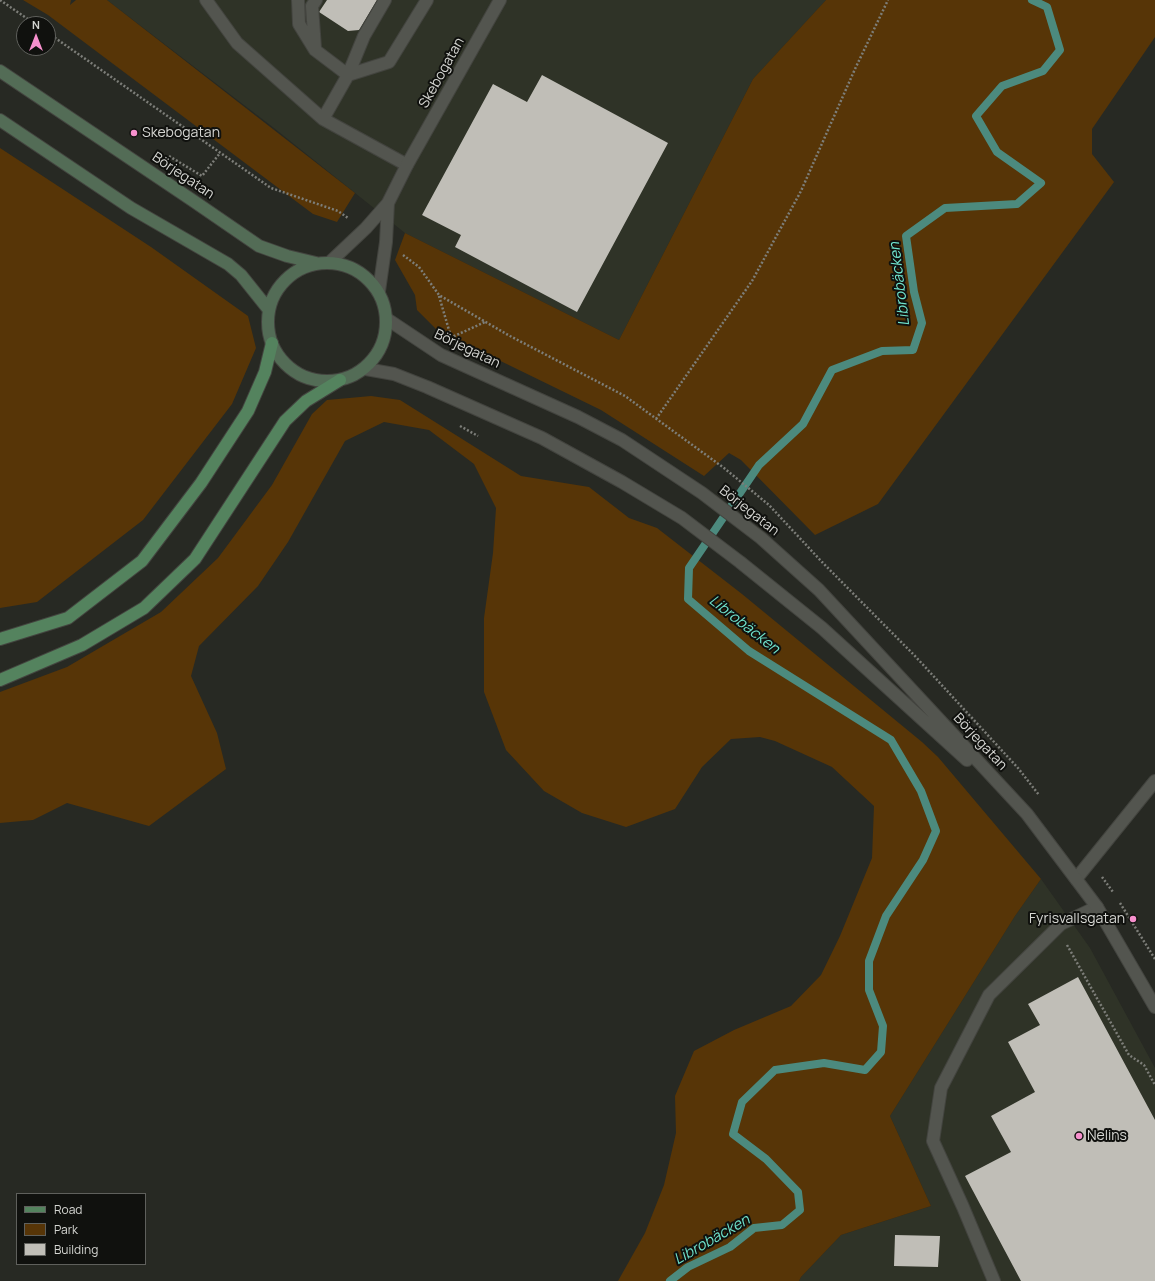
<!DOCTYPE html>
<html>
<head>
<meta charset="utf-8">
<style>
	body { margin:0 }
	#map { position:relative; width:1155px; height:1281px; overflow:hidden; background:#272923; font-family:Manrope,sans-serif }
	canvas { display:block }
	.legend { position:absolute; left:16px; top:1193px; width:130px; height:72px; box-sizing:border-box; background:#10110e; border:1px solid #5f605c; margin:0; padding:5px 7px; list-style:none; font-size:12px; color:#d5d6d2 }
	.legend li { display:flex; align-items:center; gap:8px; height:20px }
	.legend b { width:20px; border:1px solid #5f605c }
	.north { position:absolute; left:16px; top:16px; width:40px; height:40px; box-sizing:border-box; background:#10110e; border:1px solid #5f605c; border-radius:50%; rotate:0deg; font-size:11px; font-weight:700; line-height:16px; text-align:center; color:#d5d6d2 }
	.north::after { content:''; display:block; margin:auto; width:14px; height:18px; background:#f790cd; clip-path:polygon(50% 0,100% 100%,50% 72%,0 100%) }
</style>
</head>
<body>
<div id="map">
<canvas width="1155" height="1281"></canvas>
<ul class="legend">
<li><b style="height:5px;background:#54835e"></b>Road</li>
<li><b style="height:11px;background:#573507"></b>Park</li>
<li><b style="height:11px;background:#c0beb7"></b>Building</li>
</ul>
<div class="north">N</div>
</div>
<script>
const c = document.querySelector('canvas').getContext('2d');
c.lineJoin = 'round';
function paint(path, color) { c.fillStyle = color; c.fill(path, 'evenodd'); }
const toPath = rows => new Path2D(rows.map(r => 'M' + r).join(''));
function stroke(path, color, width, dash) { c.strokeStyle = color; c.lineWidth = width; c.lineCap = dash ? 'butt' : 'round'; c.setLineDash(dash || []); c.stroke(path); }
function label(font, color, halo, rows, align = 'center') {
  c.font = font + ' Manrope,sans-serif'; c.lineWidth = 4; c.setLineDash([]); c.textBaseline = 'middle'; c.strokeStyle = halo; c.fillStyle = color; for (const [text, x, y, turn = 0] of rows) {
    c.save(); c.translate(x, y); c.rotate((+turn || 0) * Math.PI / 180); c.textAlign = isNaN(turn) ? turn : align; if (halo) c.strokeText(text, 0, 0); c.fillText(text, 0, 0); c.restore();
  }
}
paint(toPath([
	[107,0,826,0,753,79,619,340,405,233,274,128],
	[1041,879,1090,948,1155,1068,1155,1281,799,1281,801,1277,841,1235,931,1206,890,1116,1015,916]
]), '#2f3327');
paint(toPath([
	[23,0,71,0,70,5,76,0,107,0,355,193,337,222,313,214,48,15],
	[826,0,1155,0,1155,37,1092,129,1092,154,1114,182,878,504,815,535,741,460,729,453,704,476,601,410,437,330,417,310,415,295,395,260,405,233,619,340,753,79],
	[0,148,151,247,248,316,256,348,232,404,143,520,37,602,0,608],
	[371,396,400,400,521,476,589,487,629,518,657,528,742,594,922,742,938,757,1041,879,1015,916,890,1116,931,1206,841,1235,801,1277,799,1281,618,1281,645,1233,664,1185,676,1133,675,1096,694,1051,734,1030,791,1006,821,975,840,936,872,858,874,806,832,767,775,741,760,737,731,739,702,767,675,809,626,827,582,813,544,791,506,750,484,692,484,618,493,553,496,508,474,464,429,430,384,422,345,441,288,542,258,586,199,646,191,676,217,733,226,769,149,826,67,803,33,820,0,823,0,692,67,667,161,612,218,558,272,485,312,414,327,400]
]), '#573507');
stroke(toPath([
	[670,1281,688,1267,730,1247,754,1228,782,1225,800,1210,798,1192,766,1159,733,1134,742,1102,775,1070,824,1063,865,1070,881,1052,883,1026,869,990,869,961,886,916,923,860,936,831,921,791,891,740,749,651,688,599,689,568,759,465,803,424,832,370,882,351,913,350,922,323,914,292,906,236,945,208,1017,204,1041,183,997,152,976,116,1002,86,1043,71,1060,50,1047,7,1032,0]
]), '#4c8a7e', 8);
paint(toPath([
	[327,0,377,0,359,30,348,31,319,12],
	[542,75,668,143,577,312,455,247,461,235,422,215,493,84,527,102],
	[1078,977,1155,1120,1155,1281,1021,1281,965,1176,1011,1152,991,1116,1035,1092,1008,1042,1040,1025,1028,1004],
	[895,1235,940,1236,938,1267,894,1266]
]), '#c0beb7');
const service = toPath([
	[206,0,237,43,323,119,407,165],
	[298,0,299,24,315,50,348,75],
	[315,48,312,6,316,0],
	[348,75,389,62,427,0],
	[323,119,348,75,364,36,385,0],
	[994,1281,963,1207,933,1141,941,1088,989,995,1061,924,1097,907]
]);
const minor = toPath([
	[330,262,366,228,388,203,407,165,500,0],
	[379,291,386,242,388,203],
	[1076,879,1155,781]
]);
const tertiary = toPath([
	[387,319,441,355,578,417,622,440,702,493,761,538,819,590,1027,814,1097,907,1155,1007],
	[366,369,394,374,427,387,542,438,622,482,682,518,740,562,822,628,967,760]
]);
const secondary = toPath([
	[0,71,192,200,259,246,287,256,316,263],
	[0,120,131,208,228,264,241,275,269,310],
	'268 322a59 59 0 1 1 118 0a59 59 0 1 1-118 0Z'
]);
const primary = toPath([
	[0,639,68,618,142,561,201,483,248,411,265,372,272,343],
	[0,680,82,645,144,608,195,559,285,421,306,401,340,380]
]);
stroke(service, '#43443f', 14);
stroke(minor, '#43443f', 14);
stroke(tertiary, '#43443f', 14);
stroke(secondary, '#43443f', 14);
stroke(primary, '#43443f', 14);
stroke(toPath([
	[0,0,35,24],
	[48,33,271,188,338,211,348,218],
	[169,156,202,176,220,153],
	[403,255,419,267,439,295,510,336,625,396,724,468,769,505,822,562,915,656,1018,768,1039,795],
	[439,296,451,337],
	[450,338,485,322],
	[656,419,752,281,801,191,855,69,888,0],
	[460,426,478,436],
	[1102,877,1113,892],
	[1120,903,1155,959],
	[1067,945,1129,1055,1144,1065,1155,1085]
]), '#7d7e79', 2.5, [2, 2]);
stroke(service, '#53554f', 12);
stroke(minor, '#53554f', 12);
stroke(tertiary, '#53554f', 12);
stroke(secondary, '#536c56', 12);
stroke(primary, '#54835e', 12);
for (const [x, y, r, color] of [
	[134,133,4,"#f790cd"],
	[1133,919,4,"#f790cd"],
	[1079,1136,4,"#f790cd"]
]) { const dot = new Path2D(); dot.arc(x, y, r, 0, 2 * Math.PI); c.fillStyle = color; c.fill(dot); stroke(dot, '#10110e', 1.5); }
label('14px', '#d5d6d2', '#10110e', [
	["Skebogatan",442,73,-61],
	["Börjegatan",183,176,34],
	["Börjegatan",467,349,26],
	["Börjegatan",749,511,38],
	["Börjegatan",980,742,47]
]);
label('14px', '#d5d6d2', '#10110e', [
	["Skebogatan",142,133],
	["Fyrisvallsgatan",1125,919,"right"],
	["Nelins",1087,1136]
], 'left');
label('italic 15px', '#70e3cc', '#10110e', [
	["Librobäcken",900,284,-97],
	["Librobäcken",744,625,38],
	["Librobäcken",712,1240,-30]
]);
</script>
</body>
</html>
